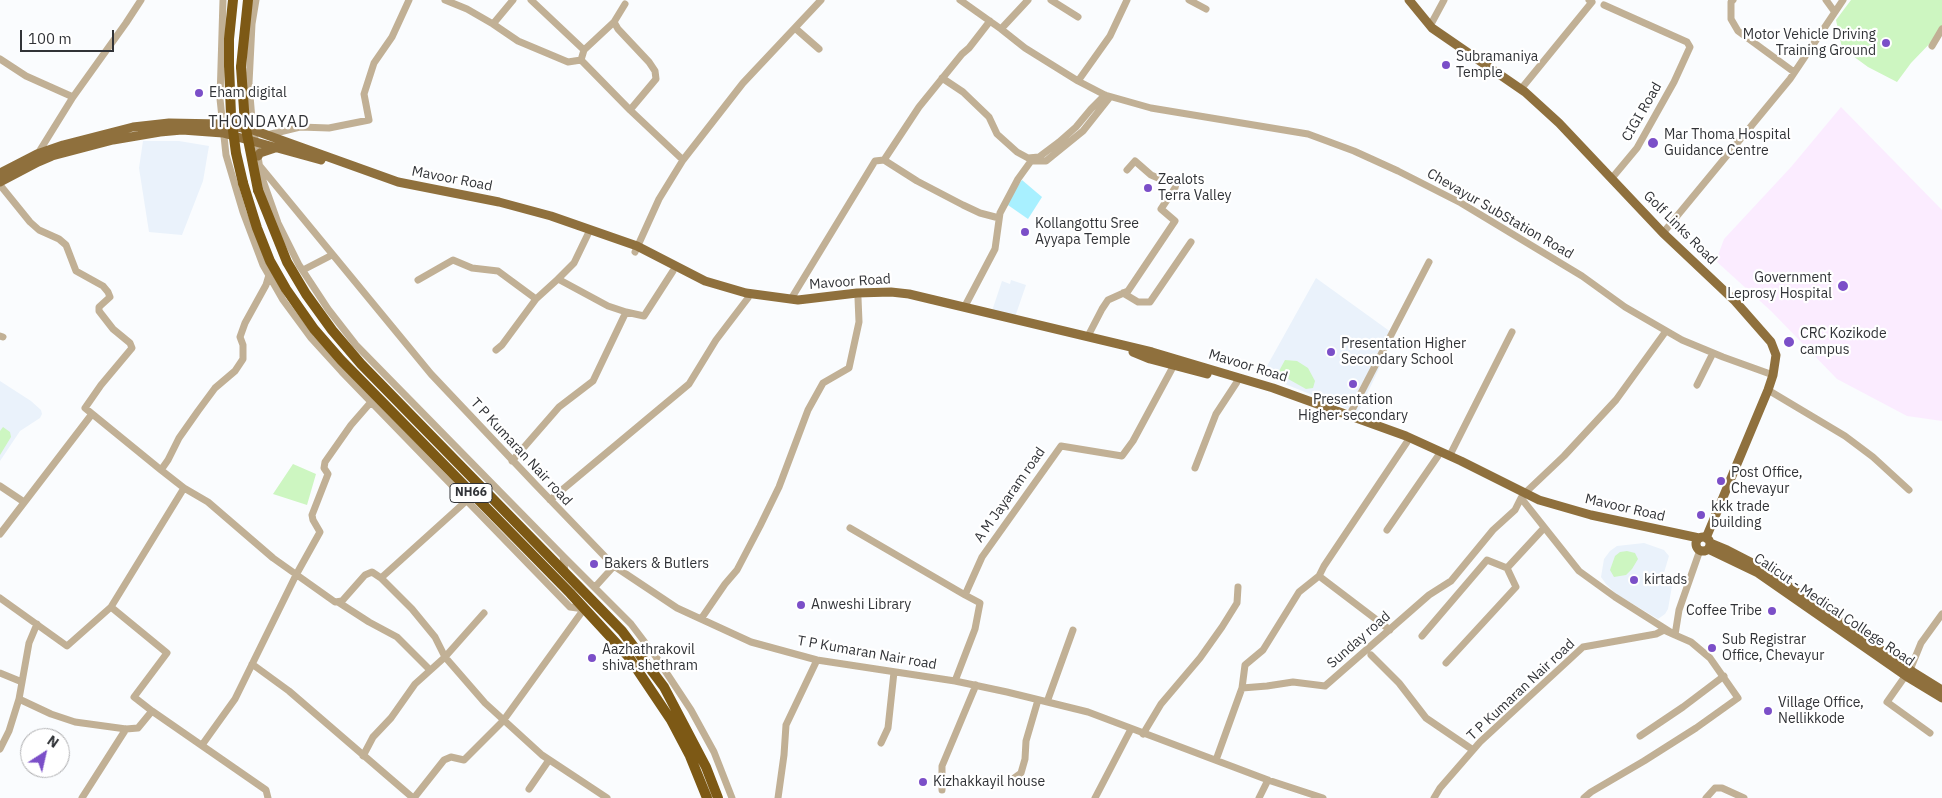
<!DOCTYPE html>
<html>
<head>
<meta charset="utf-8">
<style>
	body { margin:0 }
	#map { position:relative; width:1942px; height:798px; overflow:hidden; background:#fafcfe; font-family:"IBM Plex Sans",sans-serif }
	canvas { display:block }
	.north { position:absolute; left:20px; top:728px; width:50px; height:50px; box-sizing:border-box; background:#fff; border:1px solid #adadaf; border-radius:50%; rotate:35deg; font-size:14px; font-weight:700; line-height:20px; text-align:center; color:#313337 }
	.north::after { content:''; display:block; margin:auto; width:18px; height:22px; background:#7b4fc8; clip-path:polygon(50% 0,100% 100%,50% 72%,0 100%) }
	.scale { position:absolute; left:20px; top:30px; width:94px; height:22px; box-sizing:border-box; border:2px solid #313337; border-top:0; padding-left:6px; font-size:15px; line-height:18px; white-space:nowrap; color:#313337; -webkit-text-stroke:4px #fff; paint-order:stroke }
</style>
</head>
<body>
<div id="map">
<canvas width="1942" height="798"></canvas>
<div class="north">N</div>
<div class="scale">100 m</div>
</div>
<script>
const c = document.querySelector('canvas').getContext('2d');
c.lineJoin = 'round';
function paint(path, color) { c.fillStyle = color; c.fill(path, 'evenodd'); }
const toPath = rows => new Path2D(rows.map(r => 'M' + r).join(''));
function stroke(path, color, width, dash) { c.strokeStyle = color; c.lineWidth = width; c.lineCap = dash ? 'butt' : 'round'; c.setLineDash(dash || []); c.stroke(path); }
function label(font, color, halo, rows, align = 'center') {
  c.font = font + ' "IBM Plex Sans",sans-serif'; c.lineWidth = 4.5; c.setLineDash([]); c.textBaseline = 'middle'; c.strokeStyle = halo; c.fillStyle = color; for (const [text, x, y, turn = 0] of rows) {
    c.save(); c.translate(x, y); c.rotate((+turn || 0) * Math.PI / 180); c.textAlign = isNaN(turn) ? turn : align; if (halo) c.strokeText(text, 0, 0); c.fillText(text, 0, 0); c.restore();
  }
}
paint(toPath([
	[143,141,179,141,209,146,203,181,182,235,149,232,139,168],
	[1316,278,1395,335,1358,413,1262,375],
	[1011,280,1026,285,1015,317,992,311,1002,281,1010,284],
	[0,381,31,401,41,410,42,414,40,418,20,431,0,461],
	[1644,543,1664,550,1669,556,1663,576,1668,583,1672,586,1668,609,1665,614,1658,619,1616,594,1606,584,1601,577,1604,559,1610,551,1617,546]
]), '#eaf2fb');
paint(toPath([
	[1841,107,1942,210,1942,421,1907,416,1837,379,1771,311,1716,261,1724,239,1791,167]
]), '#fbecff');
paint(toPath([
	[1851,0,1942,0,1942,28,1936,37,1911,63,1897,82,1868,67,1842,48,1836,20],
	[1285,360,1297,361,1308,368,1315,381,1313,388,1306,389,1290,380,1279,371],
	[3,427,10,432,11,437,0,455,0,431],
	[293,464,316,474,307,505,273,494],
	[1627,551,1635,553,1638,559,1632,569,1626,575,1614,577,1610,570,1615,556,1620,552]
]), '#cdf6c1');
paint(toPath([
	[1022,180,1042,197,1028,219,1005,203]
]), '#a8f0ff');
stroke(toPath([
	[223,0,220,99,226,155,243,212,263,265,283,300,311,338,342,372,570,607,584,609,503,721,464,760,451,757,444,760,414,798],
	[256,0,252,24,249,83,252,120,261,175,278,223,299,265,328,309,356,345,563,556,565,572],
	[445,0,467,9,493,24,513,0],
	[531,0,584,50],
	[960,0,1001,29,1025,48,1078,81,1105,95,1151,108,1308,134,1354,151,1398,171,1461,203,1582,276,1625,307,1682,340,1723,357,1773,375],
	[1051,0,1078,17],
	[1189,0,1206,9],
	[1733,0,1731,2,1731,19,1738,31,1794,72],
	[1826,0,1834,11],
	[625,4,614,22,618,29,649,62,655,71,656,79,630,110,683,160,659,199,635,252],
	[1604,5,1687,42,1690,47,1674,82,1637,148,1612,178],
	[614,22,584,50,581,60,630,110],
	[493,24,518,41,568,62,581,60],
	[1430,26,1444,0],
	[795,28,819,49],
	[1001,29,1028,0],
	[1932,46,1942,29],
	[0,59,26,76,73,97],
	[942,78,963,92,989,117,997,134,1017,152,1028,158,1039,157,1059,142,1076,127,1091,109,1105,95],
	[1078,81,1110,36,1127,0],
	[1521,89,1592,2,1589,0],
	[267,135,300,127,329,128,369,120,364,94,374,63,392,37,409,0],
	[37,155,73,97,126,23,141,0],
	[683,160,743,83,821,0],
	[884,160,917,181,963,205,980,213,999,218],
	[259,165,431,374,535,484,614,566,677,608,751,642,817,660,955,681,1007,692,1088,712,1268,780,1323,798],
	[0,185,30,222,39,230,59,239,66,245,76,271,103,286,108,292,110,297,99,307,99,311,113,329,130,343,132,348,101,385,85,408,161,470,168,460,179,438,198,411,215,388,235,371,243,359,243,345,240,337,245,323,266,285,269,275],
	[1663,233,1790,79,1843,0],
	[588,234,574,263,558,279,608,306,626,312],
	[303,270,332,255],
	[418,280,453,260,472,268,498,271,536,299],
	[1123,293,1138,302,1150,302,1191,242],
	[791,299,875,161,884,160,919,107,962,54,969,48,990,21],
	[965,306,995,249,1000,213,1018,179,1031,161,1046,161,1083,131,1110,97],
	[0,336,3,337],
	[1088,336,1102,309,1108,300,1128,291,1175,221,1161,209,1175,188,1177,179,1158,178,1151,175,1135,161,1127,170],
	[496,350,502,345,536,299,558,279],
	[1697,385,1713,353],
	[1768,390,1845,436,1873,457,1909,490],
	[1349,416,1429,262],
	[1450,455,1512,332],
	[512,461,559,407,593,381,626,312,644,316,673,271],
	[1195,468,1216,414,1237,382],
	[0,486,24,502],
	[184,488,208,502,273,558,335,602,342,601,365,575,372,572,381,578,412,609,435,637,445,657,485,703,542,755,607,798],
	[1525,493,1564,456,1616,400,1666,331],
	[550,500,689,384,716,340,748,298,750,293],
	[850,528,965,595],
	[1387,530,1438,456],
	[0,534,92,414],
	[563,556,631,624,656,657,691,710,714,752,732,798],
	[381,578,464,503],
	[595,587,614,566],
	[0,598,67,646,111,607],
	[338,602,369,622,397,637,430,670],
	[701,619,725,584,737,570,760,526,779,487,808,410,823,383,849,368,859,322,858,298],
	[1390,630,1319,576,1324,566,1407,442],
	[1422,636,1487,560,1507,568],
	[1371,655,1399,683,1426,718,1473,750],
	[1446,663,1516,587,1507,568,1544,528],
	[252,664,289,691,413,798],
	[1910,670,1921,643,1942,614],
	[0,673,22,682],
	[1906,675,1887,702,1930,733],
	[955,681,975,629,980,603,965,595,982,557,1061,446,1122,456,1133,441,1174,365],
	[1242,688,1245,665,1263,650,1299,592,1319,576],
	[19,699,29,643,37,624],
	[1047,702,1073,630],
	[152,711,266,790,268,798],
	[1143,734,1161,704,1200,658,1222,627,1237,603,1238,587],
	[1640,736,1683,707,1724,676],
	[881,743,888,728,894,672],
	[202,745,235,699,296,575,320,532,313,520,312,515,328,474,324,468,325,462,351,425,371,402],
	[0,749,9,731,19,699,51,714,75,722,126,729,138,728,152,711,134,697,167,653,111,607,184,488,161,470],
	[363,756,373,737,391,718,415,684,445,657,484,613],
	[1216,760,1242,688,1267,686,1293,682,1325,686,1429,595,1451,581,1493,530,1515,510,1521,498,1579,571,1615,597,1675,635,1691,642,1710,658,1738,698,1696,728,1644,761,1591,792,1584,798],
	[1010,781,1021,773,1025,759,1026,741,1038,700],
	[529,789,549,760],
	[942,790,942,766,976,685],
	[82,798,126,729],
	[778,798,784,755,786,725,817,660],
	[1095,798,1131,729],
	[1259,798,1268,780],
	[1434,798,1440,788,1480,742,1583,647,1656,634,1664,630,1675,635,1679,610,1700,550],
	[1706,798,1715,788,1722,788,1744,798]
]), '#c1b095', 7);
stroke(toPath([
	[1409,0,1432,28,1525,92,1559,123,1663,233,1735,301,1771,342,1776,355,1773,375,1768,390,1706,538],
	[258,156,260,153,275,148],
	[0,173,37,154,63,145,133,127,169,123,222,124,253,130,398,182,499,202,551,216,637,246,705,281,746,293,798,300,857,293,891,292,909,294,1152,352,1273,388,1406,436,1461,461,1539,500,1591,515,1699,538],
	[0,182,38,162,52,156,113,140,160,132,182,130,223,133,321,160],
	[1133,352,1150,359,1207,374],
	'1696 544a7 7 0 1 1 14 0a7 7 0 1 1-14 0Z',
	[1710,543,1727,550,1762,568,1913,672,1942,690],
	[1708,549,1758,573,1909,678,1942,698]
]), '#8f703d', 9);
stroke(toPath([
	[229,65,229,39,233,0],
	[241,67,248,0],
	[243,183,257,228,270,261,286,289,314,329,341,360,570,593,628,656,671,720,690,756,707,798],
	[258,190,287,262,306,294,332,330,361,364,622,631,664,687,706,767,718,798]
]), '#7d5915', 10);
stroke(toPath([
	[229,65,231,115,236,153,243,183],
	[241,67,245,124,258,190]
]), '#7d5915', 10);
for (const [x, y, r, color] of [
	[1886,43,5,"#7b4fc8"],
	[1446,65,5,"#7b4fc8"],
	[199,93,5,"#7b4fc8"],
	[1653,143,6,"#7b4fc8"],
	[1148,188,5,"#7b4fc8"],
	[1025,232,5,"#7b4fc8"],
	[1843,286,6,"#7b4fc8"],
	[1789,342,6,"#7b4fc8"],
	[1331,352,5,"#7b4fc8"],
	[1353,384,5,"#7b4fc8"],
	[1721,481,5,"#7b4fc8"],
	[1701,515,5,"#7b4fc8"],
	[594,564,5,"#7b4fc8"],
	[1634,580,5,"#7b4fc8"],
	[801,605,5,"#7b4fc8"],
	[1772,611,5,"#7b4fc8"],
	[1712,648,5,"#7b4fc8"],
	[592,658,5,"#7b4fc8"],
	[1768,711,5,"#7b4fc8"],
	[923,782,5,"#7b4fc8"]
]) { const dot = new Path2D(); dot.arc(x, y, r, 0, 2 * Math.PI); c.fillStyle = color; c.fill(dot); stroke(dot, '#fff', 2); }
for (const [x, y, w] of [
	[471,493,42]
]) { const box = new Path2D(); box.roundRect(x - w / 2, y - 9.5, w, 19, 4); c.fillStyle = '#fff'; c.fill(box); stroke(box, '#313337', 1); }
label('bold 12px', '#313337', null, [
	["NH66",471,493]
]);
label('14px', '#313337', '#fff', [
	["Motor Vehicle Driving",1876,35,"right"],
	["Training Ground",1876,51,"right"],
	["Subramaniya",1456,57],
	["Temple",1456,73],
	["Eham digital",209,93],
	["Mar Thoma Hospital",1664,135],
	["Guidance Centre",1664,151],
	["Zealots",1158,180],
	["Terra Valley",1158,196],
	["Kollangottu Sree",1035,224],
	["Ayyapa Temple",1035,240],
	["Government",1832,278,"right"],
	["Leprosy Hospital",1832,294,"right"],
	["CRC Kozikode",1800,334],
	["campus",1800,350],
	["Presentation Higher",1341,344],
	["Secondary School",1341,360],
	["Presentation",1353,400,"center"],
	["Higher secondary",1353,416,"center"],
	["Post Office,",1731,473],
	["Chevayur",1731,489],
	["kkk trade",1711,507],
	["building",1711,523],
	["Bakers & Butlers",604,564],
	["kirtads",1644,580],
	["Anweshi Library",811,605],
	["Coffee Tribe",1762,611,"right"],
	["Sub Registrar",1722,640],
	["Office, Chevayur",1722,656],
	["Aazhathrakovil",602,650],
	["shiva shethram",602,666],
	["Village Office,",1778,703],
	["Nellikkode",1778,719],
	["Kizhakkayil house",933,782]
], 'left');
label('14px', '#313337', '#fff', [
	["CIGI Road",1642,112,-60],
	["Mavoor Road",452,179,11],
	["Chevayur SubStation Road",1500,214,30],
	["Golf Links Road",1680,228,45],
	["Mavoor Road",850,282,-4],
	["Mavoor Road",1248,366,17],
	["T P Kumaran Nair road",521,452,47],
	["A M Jayaram road",1010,495,-55],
	["Mavoor Road",1625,508,13],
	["Calicut - Medical College Road",1834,610,34],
	["Sunday road",1359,640,-41],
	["T P Kumaran Nair road",867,653,10],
	["T P Kumaran Nair road",1521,690,-43]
]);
c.letterSpacing = '1px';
label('16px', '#313337', '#fff', [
	["THONDAYAD",259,122]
]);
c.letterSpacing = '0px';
</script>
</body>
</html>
